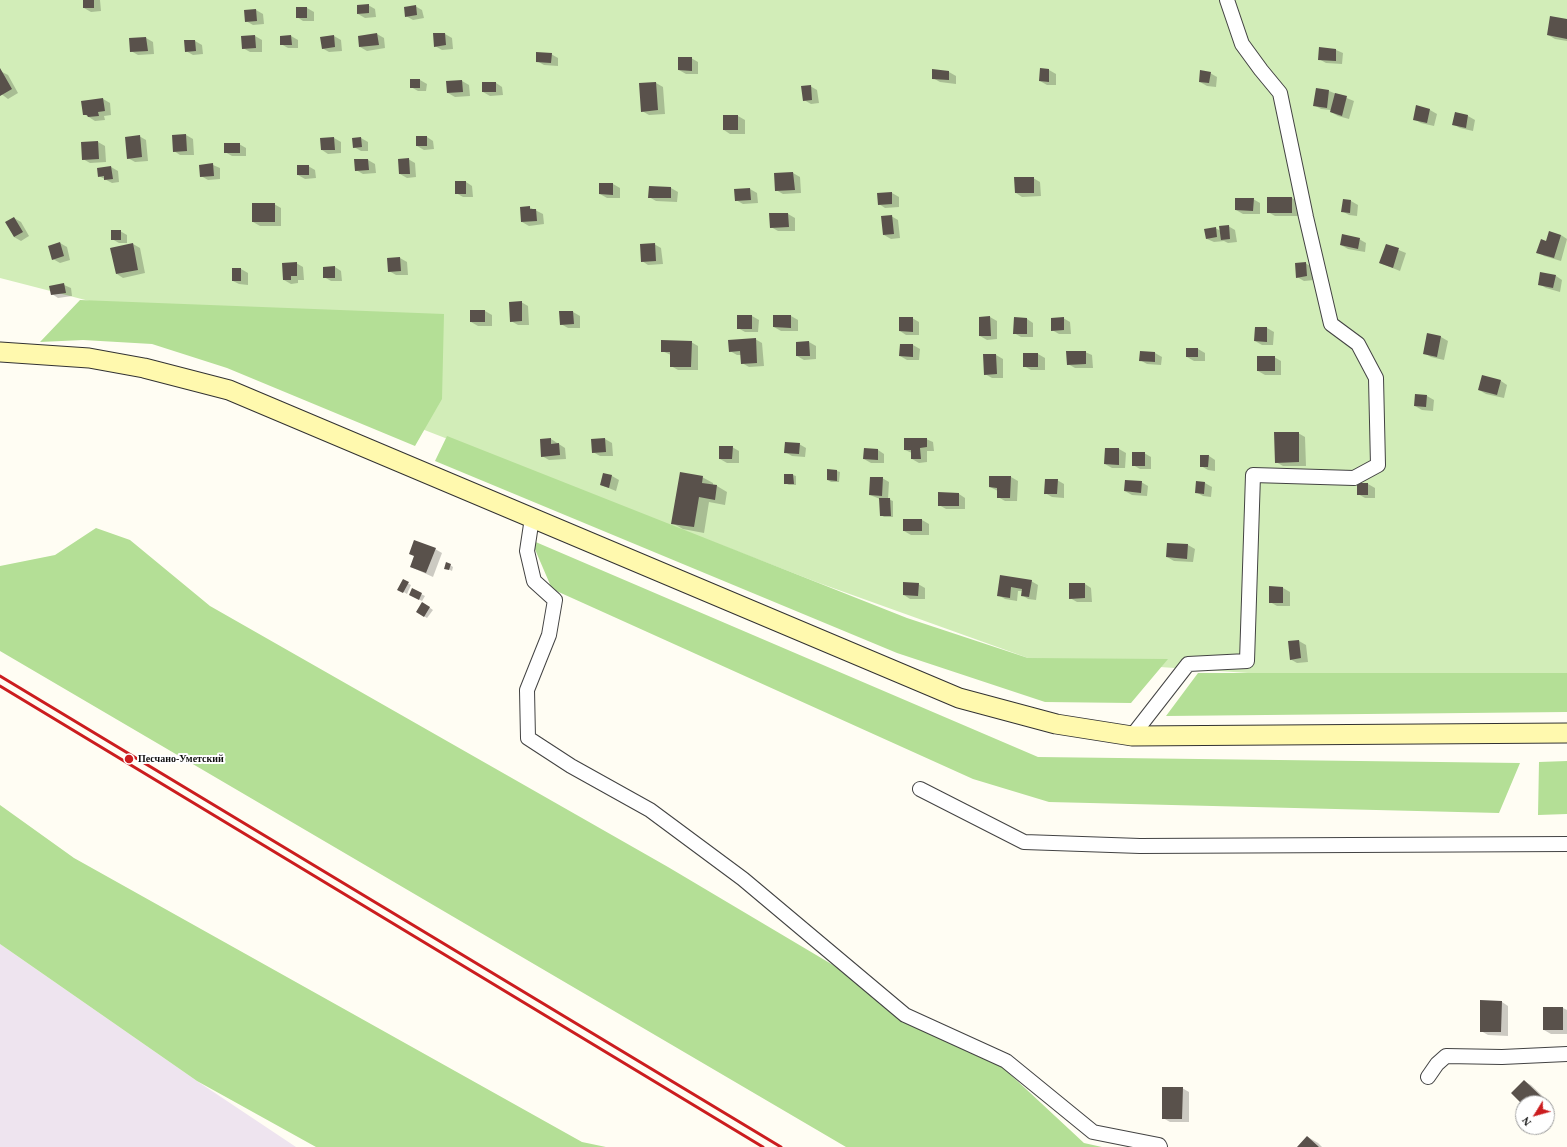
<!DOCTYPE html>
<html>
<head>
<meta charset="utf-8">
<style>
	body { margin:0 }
	#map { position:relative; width:1567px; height:1147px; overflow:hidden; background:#fffdf3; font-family:"Times New Roman",serif }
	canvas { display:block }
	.north { position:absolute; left:1515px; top:1095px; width:40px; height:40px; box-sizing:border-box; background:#fff; border:1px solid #9f9f9f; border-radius:50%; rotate:233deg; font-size:11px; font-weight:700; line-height:16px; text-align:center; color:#101010 }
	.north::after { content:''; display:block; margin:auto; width:14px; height:18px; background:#cb1d1f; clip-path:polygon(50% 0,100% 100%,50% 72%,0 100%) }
</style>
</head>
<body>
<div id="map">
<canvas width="1567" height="1147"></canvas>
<div class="north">N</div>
</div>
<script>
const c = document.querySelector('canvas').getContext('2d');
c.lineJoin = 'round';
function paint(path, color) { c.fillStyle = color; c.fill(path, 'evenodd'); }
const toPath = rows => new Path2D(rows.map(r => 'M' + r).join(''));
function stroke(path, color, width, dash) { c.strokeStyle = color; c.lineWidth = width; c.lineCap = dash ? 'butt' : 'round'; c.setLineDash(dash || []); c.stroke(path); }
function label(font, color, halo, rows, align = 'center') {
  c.font = font + ' "Times New Roman",serif'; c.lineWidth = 4; c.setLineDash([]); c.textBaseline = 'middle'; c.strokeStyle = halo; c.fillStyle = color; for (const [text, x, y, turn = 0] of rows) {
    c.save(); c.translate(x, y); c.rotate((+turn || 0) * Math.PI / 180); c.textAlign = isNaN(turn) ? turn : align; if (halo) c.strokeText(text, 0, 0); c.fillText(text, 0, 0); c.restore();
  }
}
paint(toPath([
	[0,944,197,1081,296,1147,0,1147]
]), '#eee4ef');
paint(toPath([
	[0,0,1567,0,1567,673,1248,673,1028,658,819,583,97,303,0,278]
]), '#d2edb8');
paint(toPath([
	[80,300,444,314,442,399,415,446,227,368,152,344,83,340,40,342],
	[447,436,907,618,1028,658,1168,659,1131,703,1045,702,897,653,435,461],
	[96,528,130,540,210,606,668,867,998,1063,1084,1143,1102,1147,846,1147,0,651,0,566,55,555],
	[531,540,1038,757,1520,763,1499,813,1049,802,973,779,552,589],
	[1198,673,1567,673,1567,712,1166,716],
	[1567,761,1567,814,1538,815,1539,762],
	[0,805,74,858,582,1142,606,1147,316,1147,197,1081,0,944]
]), '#b4df96');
paint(toPath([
	[84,0,100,0,101,11,91,12,84,8],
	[368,5,375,9,376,17,365,18,358,14],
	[415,6,422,10,424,18,413,20,406,16],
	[307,8,314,12,314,21,303,21,297,17],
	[256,10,263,14,264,24,253,25,246,21],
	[1567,20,1567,41,1555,39,1548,35],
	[377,34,384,38,385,48,367,51,360,47],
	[434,34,445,34,452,38,453,49,442,50,435,46],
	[255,36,262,40,262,52,250,52,243,48],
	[291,36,298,40,298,48,288,48,281,44],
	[334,36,341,40,342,51,329,52,322,48],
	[146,38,153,42,154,54,138,55,131,51,130,39],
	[195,41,202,45,203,54,193,55,186,51],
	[1319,48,1336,50,1343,53,1342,64,1326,63,1319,59],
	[551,54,558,58,558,66,544,65,537,61],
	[691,58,698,62,698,74,686,74,679,70],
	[1049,70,1056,74,1056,85,1047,85,1040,81],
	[0,71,8,75,18,93,8,99,0,93],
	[933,71,949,72,956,76,956,84,940,82,933,78],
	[1210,73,1217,77,1216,87,1207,86,1200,82],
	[420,80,427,84,426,91,418,91,411,87],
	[462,81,469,85,470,96,455,97,448,93],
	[496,83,502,87,503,95,490,96,483,92],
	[656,83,663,87,665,114,649,115,642,111],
	[810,86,817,90,819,103,811,104,804,100],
	[1329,91,1354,101,1349,119,1338,116,1331,112,1331,110,1321,109,1314,105],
	[103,99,110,103,111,115,104,116,105,120,95,121,84,114],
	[1417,107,1430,110,1437,114,1434,126,1421,123,1414,119],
	[1456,113,1468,116,1475,120,1473,131,1460,128,1453,124],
	[738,116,745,120,745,134,730,134,724,130],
	[186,135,193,139,194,155,180,155,174,151,173,136],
	[139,136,146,140,148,161,135,162,128,158],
	[427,137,433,141,434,149,424,150,417,146],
	[334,138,341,142,341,153,328,154,322,150],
	[361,138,368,142,368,151,361,151,354,147],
	[98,142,105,146,106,162,90,163,83,159],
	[239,144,246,148,246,156,232,156,225,152],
	[408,159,415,163,416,177,407,178,400,174],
	[355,160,368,160,375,164,376,173,363,174,356,170],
	[213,165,220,168,220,179,208,180,201,176],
	[308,166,315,170,316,178,305,179,298,175],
	[111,167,118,171,119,182,112,183,99,176],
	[793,173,800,177,801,193,783,194,776,190],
	[1033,178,1040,182,1041,196,1022,197,1016,193],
	[466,182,472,186,473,197,463,197,456,193],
	[613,184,620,188,620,198,607,198,600,194],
	[671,188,678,192,677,202,656,201,649,197],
	[750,189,757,193,758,203,743,204,736,200],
	[892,193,899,197,899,207,885,208,879,204],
	[1268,198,1292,198,1299,202,1299,216,1275,216,1268,212],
	[1253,199,1260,203,1260,214,1243,214,1236,210],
	[1344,200,1351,201,1358,205,1357,216,1349,215,1342,211],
	[274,204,281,208,281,226,260,226,253,222],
	[529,207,543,214,544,224,529,226,522,222],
	[788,214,795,218,795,231,778,231,771,227],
	[891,216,898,220,900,238,891,239,884,235],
	[14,218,21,222,29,236,21,241,14,237],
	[1228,226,1235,230,1237,242,1228,243,1224,241,1214,242,1207,239,1215,228,1221,231],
	[120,231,127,235,127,243,119,243,112,239],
	[1561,235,1567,239,1561,261,1544,256,1538,252,1546,242],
	[1359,239,1366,243,1365,252,1348,249,1341,245],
	[60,243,67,247,70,260,60,263,53,259],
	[133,244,140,248,145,273,123,278,117,274],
	[654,244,661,248,663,264,648,265,642,261],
	[1386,245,1406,253,1400,271,1380,263],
	[400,258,407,262,408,275,396,275,389,271,388,259],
	[296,263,303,267,304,280,298,280,298,283,291,284,284,280],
	[1305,263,1312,267,1314,280,1304,281,1297,277],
	[335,267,341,271,342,281,331,281,324,277],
	[233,269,241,269,248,273,248,285,239,284,233,281],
	[1556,276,1562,280,1560,292,1546,288,1539,284],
	[64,285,71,288,72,296,58,298,52,294],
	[521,302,528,306,529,325,518,325,511,321],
	[485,311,492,315,492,326,478,326,471,322],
	[561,312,573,312,580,316,580,328,568,328,561,324],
	[752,316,759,320,758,332,745,332,738,328],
	[774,316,791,316,798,320,798,331,781,331,774,327],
	[990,317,997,321,997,339,987,340,980,336],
	[912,318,919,322,919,335,906,335,900,331],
	[1063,318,1070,322,1071,334,1059,334,1052,330],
	[1027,319,1033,323,1033,337,1021,337,1014,333],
	[1267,328,1274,332,1273,345,1262,345,1255,341],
	[1427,334,1441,337,1448,341,1444,360,1431,357,1424,353],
	[755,339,762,343,764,366,749,367,742,363,741,355,737,355,730,351],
	[691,342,698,346,698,370,678,370,671,366,671,355,662,351],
	[809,342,816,346,816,359,804,360,797,356],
	[913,345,920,349,919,360,907,360,900,356],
	[1198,349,1205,353,1205,361,1194,361,1187,357],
	[1085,352,1092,355,1093,368,1075,368,1068,364],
	[1141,352,1155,353,1162,357,1161,365,1147,364,1140,360],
	[1038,354,1045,358,1045,370,1031,370,1024,366],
	[985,355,996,355,1003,359,1003,378,992,378,985,374],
	[1274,357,1281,361,1281,375,1265,375,1258,371],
	[1501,381,1507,385,1504,398,1486,394,1479,390],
	[1427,396,1434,400,1433,411,1422,410,1415,406],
	[1298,433,1305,437,1306,466,1283,466,1276,462],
	[551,439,565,448,566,459,549,460,542,456],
	[605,439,612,443,613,456,600,456,593,452],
	[926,439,933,442,934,451,927,451,927,462,919,463,912,459,912,453,905,450],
	[799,444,806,448,805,457,792,456,785,452],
	[732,447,739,451,739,463,727,463,720,459],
	[1119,449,1126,453,1125,468,1112,468,1105,464],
	[878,450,884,454,884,463,871,463,864,459],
	[1144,453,1151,457,1151,469,1140,469,1133,465],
	[1209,456,1215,460,1215,471,1208,470,1201,466],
	[837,471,840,472,839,482,831,482,828,480],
	[604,474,612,476,619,480,616,491,601,485],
	[785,475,793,475,796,476,796,485,789,485,785,483],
	[702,477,713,483,713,485,717,486,727,492,725,505,709,502,704,533,683,529,672,523],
	[1011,477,1018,481,1017,501,1005,501,998,497,998,491,990,487],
	[882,478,889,482,888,499,893,501,893,517,884,517,881,515,880,499,870,495],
	[1057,480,1064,484,1064,498,1052,497,1045,493],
	[1141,482,1148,486,1147,496,1132,495,1125,491],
	[1197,482,1205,483,1212,487,1211,497,1203,496,1196,492],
	[1368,484,1375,488,1375,498,1365,498,1358,494],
	[959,494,965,498,965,509,946,509,939,505],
	[922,520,929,524,929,535,911,535,904,531],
	[1188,545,1195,549,1193,562,1174,561,1167,557],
	[435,549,442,553,433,577,411,567],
	[450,565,453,567,452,571,446,568],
	[1001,576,1031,581,1038,585,1036,600,1028,599,1022,595,1022,591,1018,591,1017,601,1005,599,998,595],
	[403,581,411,585,407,594,399,589],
	[918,584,925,588,925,599,910,599,904,595],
	[1085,584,1091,588,1092,602,1077,602,1070,598],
	[1270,587,1283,588,1290,592,1290,606,1277,606,1270,602],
	[413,590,425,596,422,601,410,595],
	[423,603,433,610,427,618,417,612],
	[1299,641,1306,645,1308,662,1297,663,1290,659],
	[1502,1002,1508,1006,1508,1036,1488,1035,1481,1031],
	[1563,1008,1567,1010,1567,1034,1551,1034,1544,1030],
	[1524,1081,1531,1085,1550,1103,1547,1106,1547,1103,1523,1104,1512,1093],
	[1182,1088,1189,1092,1189,1122,1170,1122,1163,1118],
	[1308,1137,1318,1143,1322,1147,1299,1147]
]), '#0003');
paint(toPath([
	[83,0,94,0,94,8,83,8],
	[369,4,369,13,357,14,357,5],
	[416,5,417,15,405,17,404,7],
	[296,7,307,7,307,18,296,18],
	[256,9,257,21,245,22,244,10],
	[1550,16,1567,19,1567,39,1547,35],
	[377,33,379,45,359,47,358,36],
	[433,33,445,33,446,45,434,47],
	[255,35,256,48,242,49,241,36],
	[291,35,292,45,280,45,280,36],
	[334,35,335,47,322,49,320,37],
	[146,37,148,51,130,52,129,38],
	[184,40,195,40,196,51,185,52],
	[1319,47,1336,49,1336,61,1318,60],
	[536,52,552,53,551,63,536,62],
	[678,57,692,57,692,71,678,70],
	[0,68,12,89,0,96],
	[1040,68,1049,69,1049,82,1039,81],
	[932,69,949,71,949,80,932,79],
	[1200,70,1211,72,1209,83,1199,82],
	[410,79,420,79,420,88,410,88],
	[462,80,463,92,447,93,446,81],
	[482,82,496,82,496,92,482,92],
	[656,82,658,110,641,112,639,83],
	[811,85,812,100,803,101,801,86],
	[1316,88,1329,90,1327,108,1313,106],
	[1335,93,1347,96,1342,116,1330,112],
	[103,98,105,111,98,112,99,116,88,117,87,115,83,115,81,101],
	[1416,105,1430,109,1427,123,1413,120],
	[1455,112,1468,115,1466,128,1452,125],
	[723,115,738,115,738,130,723,130],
	[186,134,187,151,173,152,172,135],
	[140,135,142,157,127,159,125,137],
	[416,136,427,136,427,146,416,146],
	[334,137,335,150,321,150,320,138],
	[361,137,362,147,353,148,352,138],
	[98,141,99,159,82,160,81,142],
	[224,143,240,143,240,153,224,153],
	[409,158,410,174,399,174,398,159],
	[354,159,368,159,369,170,355,171],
	[213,163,214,176,200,177,199,165],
	[297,165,309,165,309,175,297,175],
	[111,166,113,179,104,180,104,176,98,177,97,168],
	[793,172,795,190,775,191,774,173],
	[1014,177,1034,177,1034,193,1015,193],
	[455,181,466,181,466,194,455,194],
	[599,183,613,183,613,195,599,194],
	[649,186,671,187,671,198,648,198],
	[750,188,751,200,735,201,734,189],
	[892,192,892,204,878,205,877,193],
	[1267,197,1292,197,1292,213,1267,213],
	[1235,198,1254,198,1253,211,1235,210],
	[1343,199,1351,200,1350,213,1341,212],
	[252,203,275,203,275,222,252,222],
	[530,206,530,209,536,209,537,221,521,222,520,207],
	[769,213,788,213,789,227,770,228],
	[892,215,894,234,883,235,881,216],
	[14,217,23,232,14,237,5,222],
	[1229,225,1230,239,1221,240,1219,226],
	[1216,227,1217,237,1206,239,1204,229],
	[111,230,121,230,121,240,111,240],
	[1549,231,1561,235,1554,258,1536,253,1541,239,1546,241],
	[1342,234,1360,238,1358,249,1340,245],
	[60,242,64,256,52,260,48,246],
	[133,243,138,270,116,274,110,248],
	[655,243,656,261,641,262,640,244],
	[1386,244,1399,248,1393,268,1379,263],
	[400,257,401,271,388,272,387,258],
	[297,262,297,276,291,276,291,280,283,280,282,263],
	[1306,262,1307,276,1296,278,1295,263],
	[335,266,335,278,323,278,323,267],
	[232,268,241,268,241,281,232,281],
	[1540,272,1556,275,1553,288,1538,285],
	[64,283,66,293,51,295,49,286],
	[522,301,522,321,510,322,509,302],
	[470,310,485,310,485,322,470,322],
	[559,311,573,311,574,324,560,325],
	[737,315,752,315,752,329,737,329],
	[773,315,791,315,791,328,773,327],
	[990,316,991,336,979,336,979,317],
	[899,317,913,317,913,332,899,331],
	[1014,317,1027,318,1027,334,1013,334],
	[1064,317,1064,330,1051,331,1051,318],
	[1255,327,1267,327,1267,342,1254,341],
	[1427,333,1441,336,1437,357,1423,354],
	[756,338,757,363,741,364,740,351,729,352,728,340],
	[661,340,692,341,691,367,670,367,670,352,661,352],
	[809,341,810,356,796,356,796,342],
	[900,344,913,344,913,357,899,356],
	[1186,348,1198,348,1198,357,1186,357],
	[1066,351,1086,351,1086,364,1067,365],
	[1140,351,1155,352,1155,362,1139,361],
	[1023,353,1038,353,1038,367,1023,367],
	[983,354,996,354,997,374,984,375],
	[1257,356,1275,356,1275,371,1257,371],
	[1482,375,1501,380,1497,395,1478,390],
	[1415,394,1427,395,1426,407,1414,406],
	[1274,432,1299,432,1299,462,1275,463],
	[551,438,551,444,559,443,560,455,541,457,540,439],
	[605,438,606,452,592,453,591,439],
	[904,438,927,438,927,447,920,448,921,459,911,459,911,450,904,450],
	[785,442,800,443,799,454,784,453],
	[719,446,733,446,732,459,719,459],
	[864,448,878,449,878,460,863,459],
	[1105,448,1119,448,1119,465,1104,464],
	[1132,452,1145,452,1145,466,1132,466],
	[1200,455,1209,455,1208,467,1200,467],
	[827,469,837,470,837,481,827,480],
	[680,472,703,476,702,483,717,485,715,500,699,497,694,527,671,524],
	[603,473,612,475,609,488,600,485],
	[784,474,793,474,794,484,784,484],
	[989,476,1011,476,1010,498,997,498,997,488,989,487],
	[870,477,883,477,882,496,869,495],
	[1045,479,1058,479,1057,494,1044,494],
	[1125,480,1142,481,1141,493,1124,491],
	[1196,481,1205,482,1204,494,1195,493],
	[1357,483,1368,483,1368,495,1357,495],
	[938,492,959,493,959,506,938,506],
	[879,498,890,498,891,516,880,516],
	[903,519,922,519,922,531,903,531],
	[414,540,436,548,426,573,410,567,414,556,409,554],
	[1167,543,1188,544,1187,559,1166,557],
	[446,562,451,564,449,570,444,569],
	[1000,575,1032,580,1029,597,1021,596,1022,589,1011,587,1010,598,997,596],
	[403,579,409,582,403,593,397,590],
	[903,582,919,583,918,596,903,595],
	[1069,583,1085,583,1085,598,1069,599],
	[1269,586,1283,587,1283,603,1269,603],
	[412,588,422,593,419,600,409,595],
	[422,602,430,607,424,617,416,612],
	[1299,640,1301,658,1290,660,1288,641],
	[1480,1000,1502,1001,1501,1032,1480,1032],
	[1543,1007,1563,1007,1563,1030,1543,1030],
	[1524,1080,1544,1099,1540,1103,1523,1103,1523,1105,1511,1093],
	[1162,1087,1183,1087,1182,1119,1162,1119],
	[1307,1136,1319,1147,1297,1147]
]), '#59514b');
const street = toPath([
	[532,518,527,551,534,581,555,600,549,635,527,690,528,738,571,766,650,810,743,879,905,1015,1006,1061,1093,1132,1159,1145,1160,1147],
	[1132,736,1188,664,1247,661,1253,475,1354,478,1378,465,1376,378,1358,344,1331,324,1306,217,1280,93,1261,70,1242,44,1227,0],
	[920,789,1024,842,1140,846,1567,844],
	[1428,1077,1437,1064,1446,1056,1502,1057,1567,1054]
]);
const secondary = toPath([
	[0,352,89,358,144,368,229,390,959,698,1056,724,1132,736,1567,733]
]);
stroke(street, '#434343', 16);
stroke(secondary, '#323232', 21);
stroke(street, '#fff', 14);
stroke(secondary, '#fff9ae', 19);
stroke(toPath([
	[0,676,781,1147],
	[0,686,763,1147]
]), '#cb1d1f', 3);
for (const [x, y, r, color] of [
	[129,759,5,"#cb1d1f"]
]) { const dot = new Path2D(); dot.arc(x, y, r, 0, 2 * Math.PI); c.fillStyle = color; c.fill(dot); stroke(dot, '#fff', 1.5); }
label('bold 10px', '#101010', '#fff', [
	["Песчано-Уметский",138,759]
], 'left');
</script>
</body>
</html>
